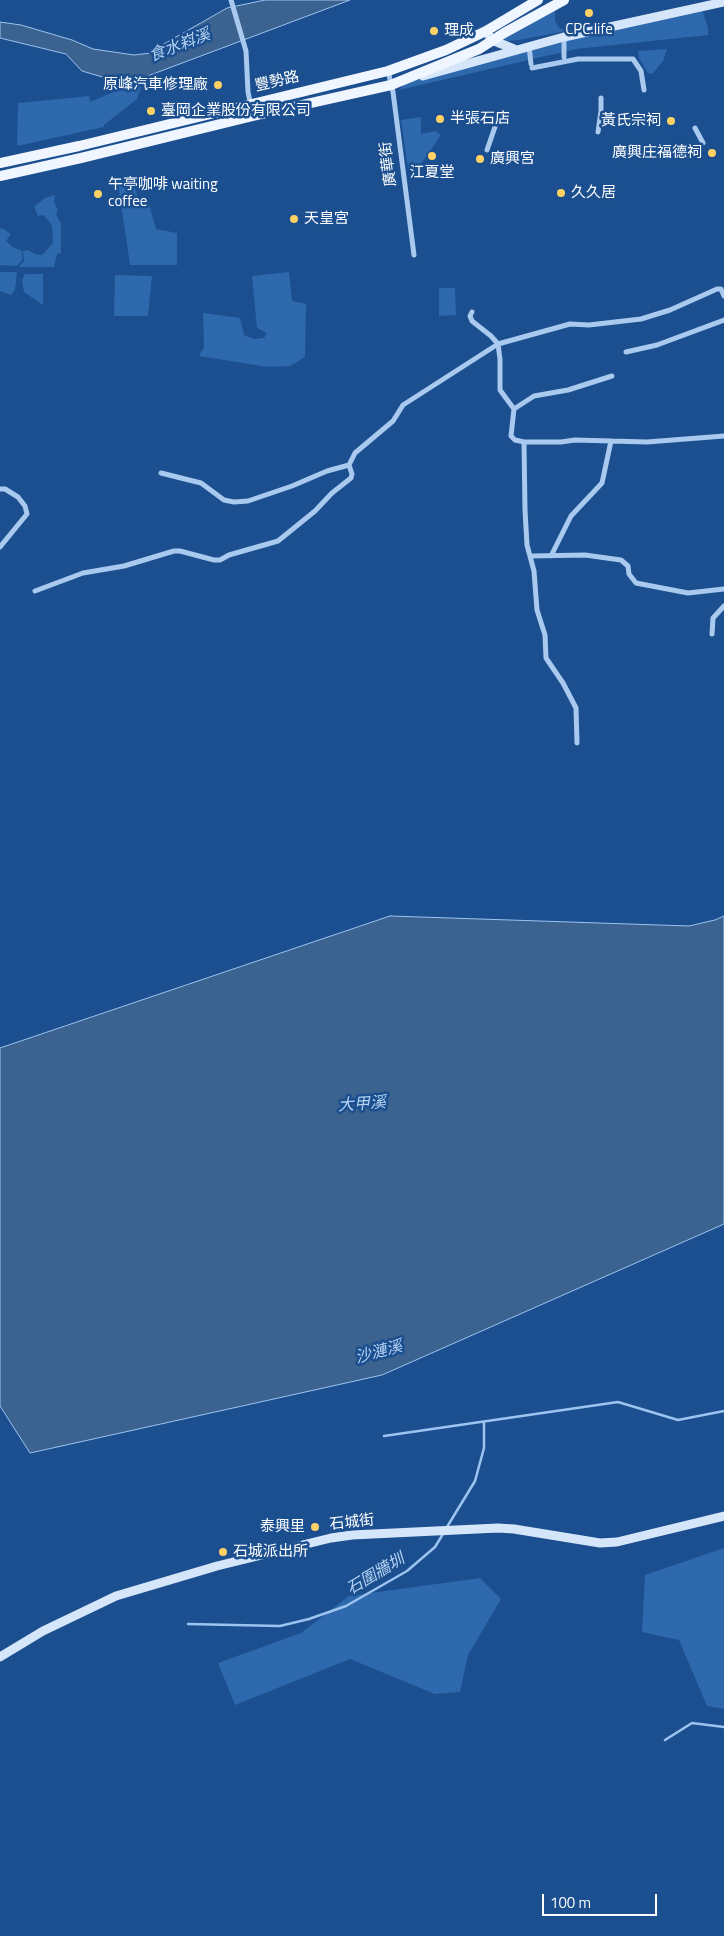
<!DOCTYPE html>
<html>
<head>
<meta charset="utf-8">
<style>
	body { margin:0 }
	#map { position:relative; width:724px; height:1936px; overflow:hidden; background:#1b4f8f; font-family:"Titillium Web",sans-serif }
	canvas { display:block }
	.scale { position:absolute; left:542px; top:1894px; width:115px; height:22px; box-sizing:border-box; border:2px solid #fff; border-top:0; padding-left:6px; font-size:15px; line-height:18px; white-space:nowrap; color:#fff; -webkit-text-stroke:4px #1b4f8f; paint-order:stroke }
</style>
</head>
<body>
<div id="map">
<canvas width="724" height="1936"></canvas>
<div class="scale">100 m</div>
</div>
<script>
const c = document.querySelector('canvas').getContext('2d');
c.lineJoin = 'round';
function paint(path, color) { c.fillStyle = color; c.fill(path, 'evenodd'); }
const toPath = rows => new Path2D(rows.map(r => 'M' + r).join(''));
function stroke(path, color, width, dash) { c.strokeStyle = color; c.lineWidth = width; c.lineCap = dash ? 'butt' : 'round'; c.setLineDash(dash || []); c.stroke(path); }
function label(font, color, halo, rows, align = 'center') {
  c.font = font + ' "Titillium Web","Noto Sans TC",sans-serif'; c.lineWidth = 5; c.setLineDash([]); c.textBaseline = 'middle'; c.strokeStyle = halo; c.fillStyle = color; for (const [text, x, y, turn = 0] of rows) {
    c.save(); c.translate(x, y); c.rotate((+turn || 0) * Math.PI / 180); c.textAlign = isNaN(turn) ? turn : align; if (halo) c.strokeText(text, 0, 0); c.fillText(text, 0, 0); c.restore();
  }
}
paint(toPath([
	[557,3,555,12,555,21,559,28,566,31,519,40,508,41,498,37],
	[702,9,708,28,708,35,576,49,399,90,406,83,486,61,518,50],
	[667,49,663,61,652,74,648,73,639,58,638,51],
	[132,84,141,87,137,99,104,125,104,127,17,146,18,103,89,96,90,102],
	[421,117,421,134,435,131,441,135,419,167,408,168,401,120],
	[132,179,139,202,148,201,156,229,177,233,177,265,130,265,118,183],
	[55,195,54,202,58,210,56,215,61,223,61,253,57,254,54,267,19,267,24,261,23,251,28,250,35,254,42,255,53,243,52,226,44,215,38,216,34,207,45,198],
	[2,228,11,234,6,241,13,247,22,251,22,260,17,266,0,265,0,229],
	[0,272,17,272,15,290,11,295,0,291],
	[289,272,292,301,306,304,305,357,290,366,268,367,199,356,204,347,203,313,240,318,244,335,254,339,264,338,267,333,257,328,252,276],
	[25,274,43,274,43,305,24,292,22,280],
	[115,275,152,276,148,316,114,316],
	[439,288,455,288,456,315,439,316],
	[724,1548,724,1709,707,1706,679,1640,642,1632,645,1575],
	[480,1578,501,1599,468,1655,460,1692,435,1694,350,1659,235,1705,218,1663,301,1633,349,1596]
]), '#2e69ad');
const water = toPath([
	[265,0,350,0,137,80,130,78,113,80,82,71,66,54,0,38,0,22,21,25,72,40,93,49,134,55,151,53,162,45,227,8,265,0],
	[390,916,689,926,715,920,724,916,724,1224,382,1375,30,1453,0,1406,0,1048,390,916]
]);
paint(water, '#3c6290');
stroke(water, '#9cc4f0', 1);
stroke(toPath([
	[384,1436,618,1402,678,1420,724,1411],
	[447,1527,475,1481,484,1448,484,1422],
	[188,1624,280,1626,309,1619,346,1606,407,1571,435,1547,443,1534],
	[665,1740,692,1723,724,1727]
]), '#9cc4f0', 2.5);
stroke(toPath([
	[231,0,246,51,248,92,253,116],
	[564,37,564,57],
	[529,46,531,64],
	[532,68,578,59,633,59,641,71,644,90],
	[388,71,393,92,414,255],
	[695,128,703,143],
	[598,132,601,111,601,98],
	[487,150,497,121],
	[472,312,470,316,472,321,491,336,498,344,500,359,500,390,514,409,511,436,515,440,524,442,525,510,527,545,534,571,537,610,545,635,546,658,563,683,576,708,577,743],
	[626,352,657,345,724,320],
	[514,409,534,396,568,390,612,376],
	[524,442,561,442,575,440,647,442,724,436],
	[161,473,201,483,224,500,234,502,248,501,292,486,327,471,349,465],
	[0,489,5,489,18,497,25,506,27,514,0,547],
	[531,556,585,555,621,560,628,566,629,574,636,583,688,593,724,589],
	[551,556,571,516,602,483,611,441],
	[35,591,83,573,124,566,174,551,180,551,214,560,220,560,229,555,278,541,315,511,332,493,351,478,352,474,349,465,355,453,393,421,403,405,498,344,570,324,589,325,641,319,670,310,717,289,721,289,724,296],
	[712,634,713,618,724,606]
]), '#a9c9ee', 5);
stroke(toPath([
	[486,31,492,40,514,49],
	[423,76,564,37,724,2],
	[0,1657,43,1631,116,1596,217,1566,331,1538,352,1535,498,1528,514,1529,600,1543,617,1542,724,1516]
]), '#d6e6fa', 9);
stroke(toPath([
	[0,163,79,146,388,71,446,50,486,31,538,0],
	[0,176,81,158,253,116,391,85,479,49,504,33,564,0]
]), '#f0f6ff', 10);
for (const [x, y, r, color] of [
	[589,13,5,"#ffd166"],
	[434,31,5,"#ffd166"],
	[218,85,5,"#ffd166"],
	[151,111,5,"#ffd166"],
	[440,119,5,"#ffd166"],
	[671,121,5,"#ffd166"],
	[712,153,5,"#ffd166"],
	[432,156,5,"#ffd166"],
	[480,159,5,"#ffd166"],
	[561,193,5,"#ffd166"],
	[98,194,5,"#ffd166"],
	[294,219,5,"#ffd166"],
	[315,1527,5,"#ffd166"],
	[223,1552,5,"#ffd166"]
]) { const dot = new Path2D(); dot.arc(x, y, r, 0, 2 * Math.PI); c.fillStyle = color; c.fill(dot); stroke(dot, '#1b4f8f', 2); }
label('15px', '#fff', '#1b4f8f', [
	["CPC.life",589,30,"center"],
	["理成",444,31],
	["原峰汽車修理廠",208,85,"right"],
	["臺岡企業股份有限公司",161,111],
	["半張石店",450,119],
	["黃氏宗祠",661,121,"right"],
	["廣興庄福德祠",702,153,"right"],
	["廣興宮",490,159],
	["江夏堂",432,173,"center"],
	["午亭咖啡 waiting",108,185],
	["coffee",108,202],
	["久久居",571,193],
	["天皇宮",304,219],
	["泰興里",305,1527,"right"],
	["石城派出所",233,1552]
], 'left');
label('15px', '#fff', '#1b4f8f', [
	["豐勢路",277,82,-13],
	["廣華街",389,164,-97],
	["石城街",352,1523,-6]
]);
label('italic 16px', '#b5d3f5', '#1b4f8f', [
	["食水嵙溪",180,46,-21],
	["大甲溪",362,1105,-4],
	["沙漣溪",379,1353,-15],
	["石圍牆圳",376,1575,-31]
]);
</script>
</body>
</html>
